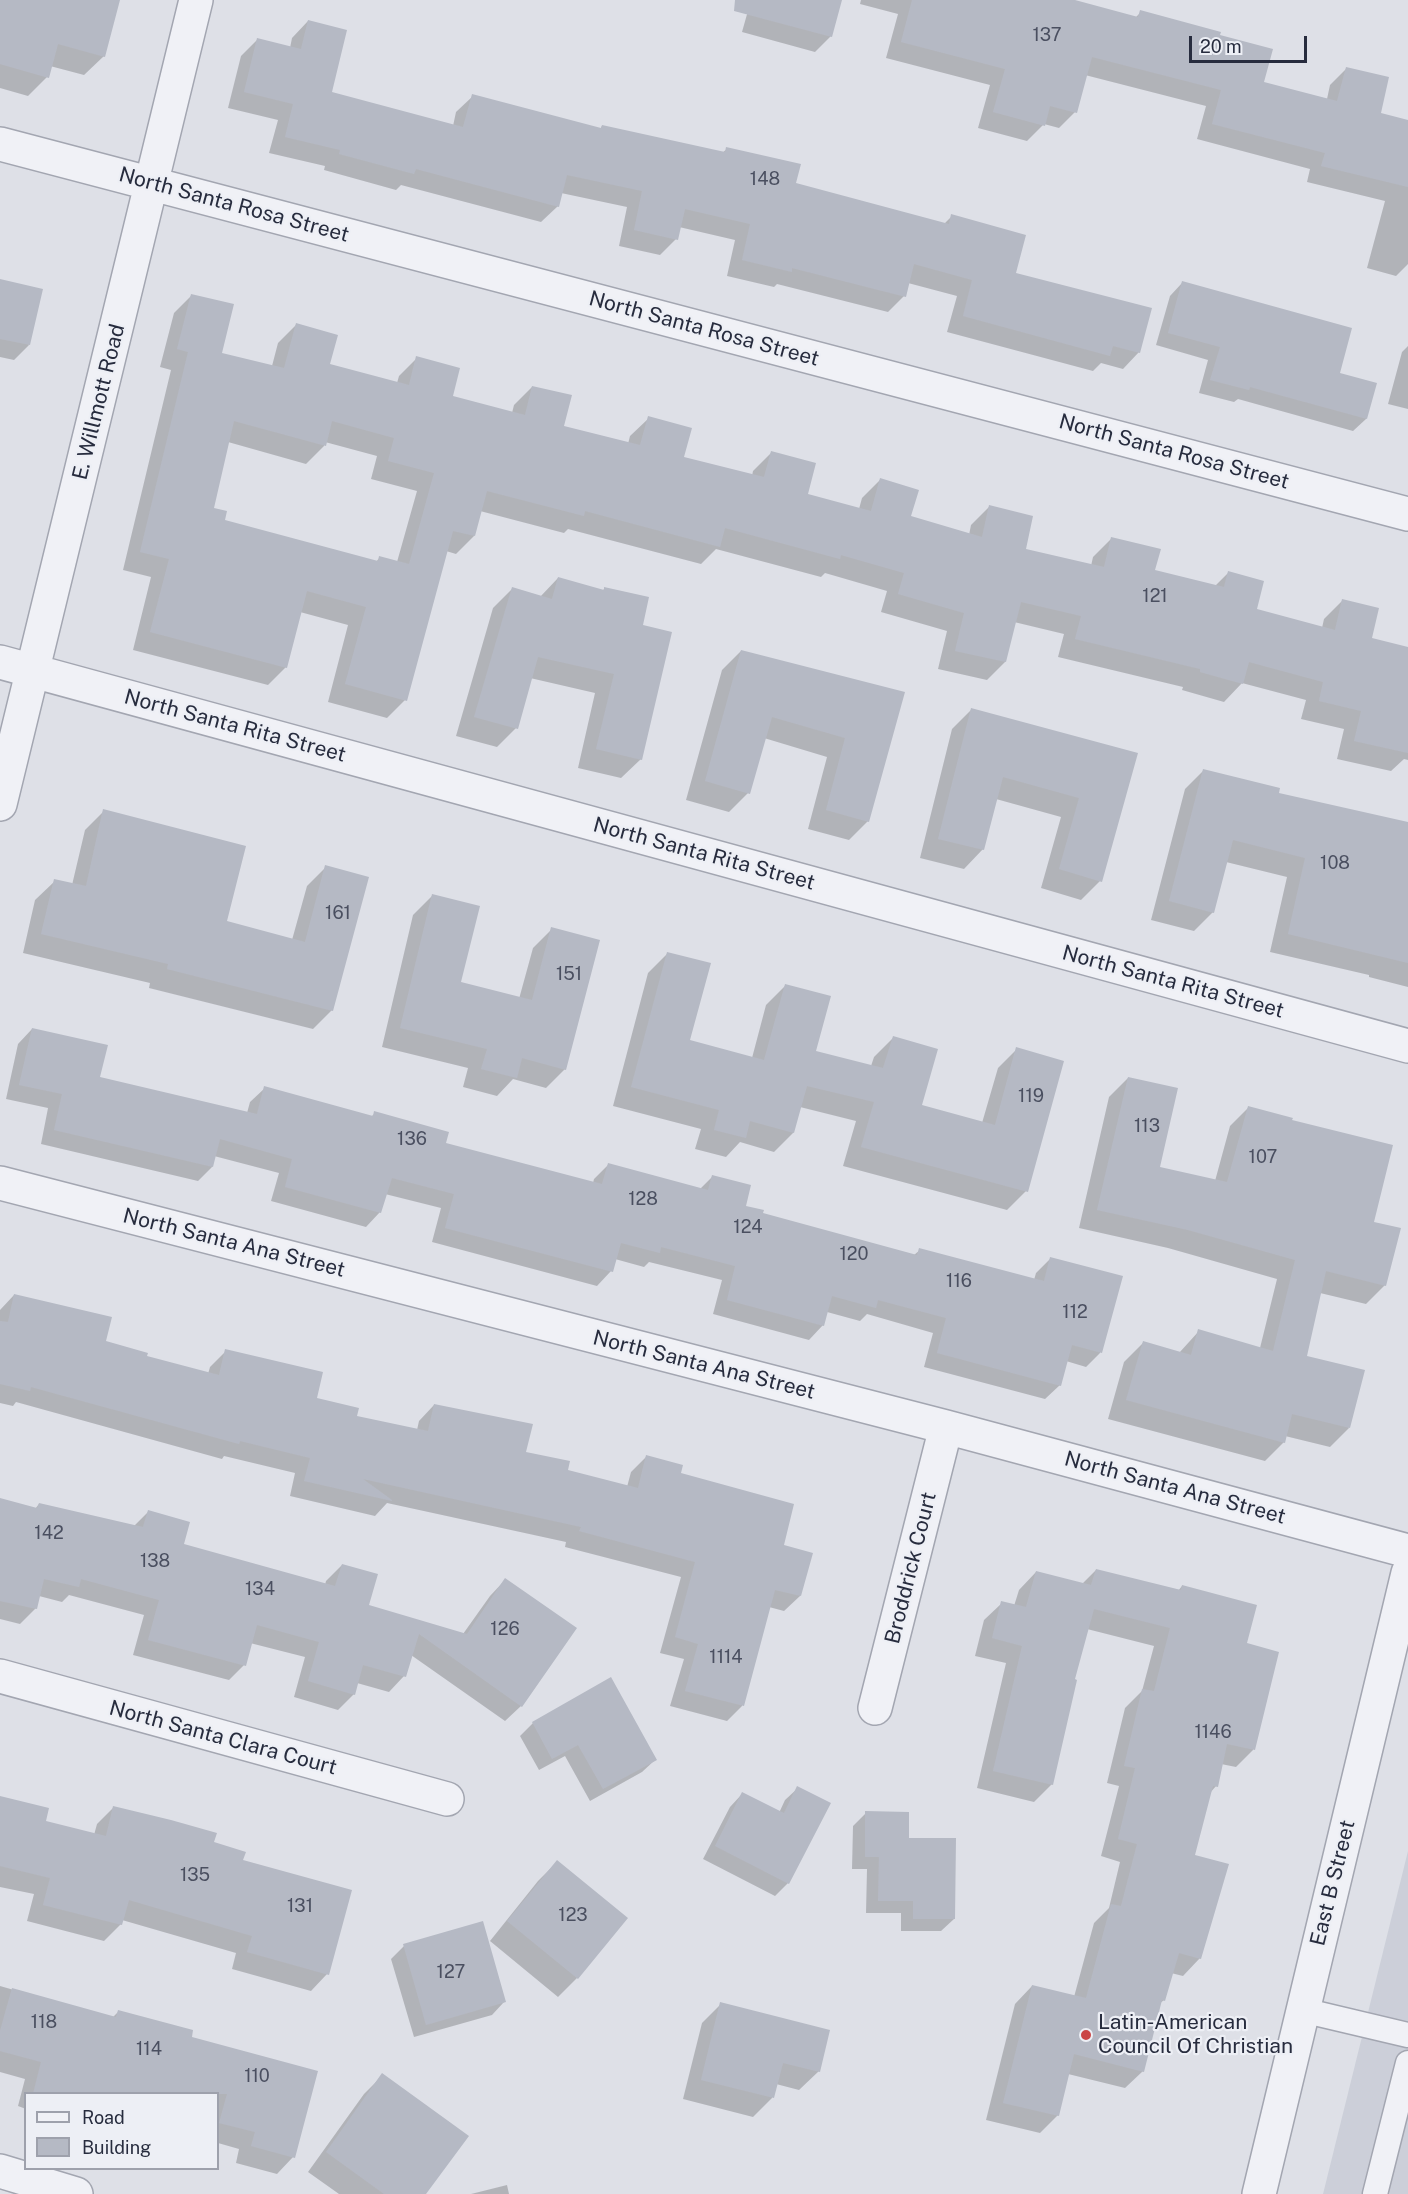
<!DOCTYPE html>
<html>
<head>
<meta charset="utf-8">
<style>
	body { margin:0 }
	#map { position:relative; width:1408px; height:2194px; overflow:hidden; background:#dee0e7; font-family:"Public Sans",sans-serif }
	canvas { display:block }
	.legend { position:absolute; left:24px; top:2092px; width:195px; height:78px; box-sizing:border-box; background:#edeff5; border:2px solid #9ea1ac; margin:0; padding:8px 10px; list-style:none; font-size:18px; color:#272c3e }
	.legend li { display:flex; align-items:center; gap:12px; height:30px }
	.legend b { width:30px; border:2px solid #9ea1ac }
	.scale { position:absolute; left:1189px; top:36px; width:118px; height:27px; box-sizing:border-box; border:3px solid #272c3e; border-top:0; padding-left:8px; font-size:18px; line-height:21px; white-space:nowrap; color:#272c3e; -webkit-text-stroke:4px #edeff5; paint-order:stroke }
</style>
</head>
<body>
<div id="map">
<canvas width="1408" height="2194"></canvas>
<ul class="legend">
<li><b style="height:8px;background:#f0f1f6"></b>Road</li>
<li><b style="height:16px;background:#b5b9c4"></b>Building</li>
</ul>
<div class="scale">20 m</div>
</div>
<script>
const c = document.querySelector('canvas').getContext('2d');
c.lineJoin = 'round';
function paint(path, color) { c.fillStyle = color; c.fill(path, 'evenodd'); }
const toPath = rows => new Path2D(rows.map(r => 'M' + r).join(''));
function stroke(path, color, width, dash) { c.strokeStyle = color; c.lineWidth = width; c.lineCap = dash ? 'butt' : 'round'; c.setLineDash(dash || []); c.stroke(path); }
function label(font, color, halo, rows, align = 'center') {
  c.font = font + ' "Public Sans",sans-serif'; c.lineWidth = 4.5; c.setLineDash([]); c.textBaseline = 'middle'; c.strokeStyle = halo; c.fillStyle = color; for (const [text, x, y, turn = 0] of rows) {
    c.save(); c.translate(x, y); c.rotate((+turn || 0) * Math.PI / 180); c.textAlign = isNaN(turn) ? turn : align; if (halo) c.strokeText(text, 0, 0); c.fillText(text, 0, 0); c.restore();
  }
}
paint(toPath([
	[1408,1851,1408,2194,1323,2194]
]), '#cccfd9');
paint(toPath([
	[0,0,119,0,104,56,84,75,50,66,47,77,28,96,0,88],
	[751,0,840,0,831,36,815,52,742,32],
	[861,0,1069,0,1135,18,1141,12,1218,36,1263,83,1327,99,1330,85,1346,69,1379,115,1408,122,1408,264,1396,276,1367,268,1385,201,1307,182,1310,169,1197,139,1206,106,1085,75,1075,112,1059,128,1044,124,1027,141,978,128,990,85,886,58,898,14,860,4],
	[308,21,330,93,453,126,456,112,473,96,600,129,602,126,722,153,727,149,795,185,944,224,952,216,1014,274,1139,352,1123,369,1101,363,1093,371,947,332,957,296,908,283,904,296,888,312,777,284,774,287,727,276,735,240,679,227,676,239,660,255,619,246,627,207,561,193,558,206,541,222,401,185,396,190,324,170,325,166,269,153,278,120,228,108,241,56,257,40,290,48,292,38],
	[0,281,29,345,14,360,0,357],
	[1182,283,1338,374,1375,384,1366,419,1353,431,1238,399,1234,402,1199,393,1208,360,1156,345,1170,296],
	[192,295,220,354,272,366,278,343,296,325,328,365,397,383,399,376,417,358,451,397,512,413,514,405,532,387,562,427,628,444,630,436,649,418,682,458,752,476,753,471,771,453,806,495,859,509,862,498,881,479,909,517,969,535,971,525,989,507,1024,550,1091,566,1093,557,1111,539,1154,572,1215,586,1229,572,1255,610,1322,628,1324,619,1342,601,1370,640,1408,648,1408,760,1404,759,1391,771,1337,759,1344,729,1301,719,1306,700,1242,683,1224,702,1182,690,1183,687,1058,657,1064,634,1014,622,1005,662,987,680,938,669,947,631,881,612,887,591,825,573,821,577,716,549,701,564,568,529,564,533,480,511,474,536,456,554,446,551,405,700,387,718,328,702,348,625,300,612,286,667,268,685,133,650,151,577,123,570,171,370,160,367,174,313],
	[228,442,306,464,324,446,325,442,377,456,371,479,417,491,397,562,380,557,376,562,223,521,212,509],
	[1408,346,1408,409,1388,404,1402,352],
	[558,578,602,591,605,588,641,626,641,759,621,778,578,768,595,693,530,678,516,728,497,747,456,736,493,608,512,589,540,597],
	[741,651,903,693,868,821,849,840,808,829,827,757,764,738,748,793,729,812,686,800,722,670],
	[971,710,1136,754,1100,881,1081,900,1041,888,1061,817,996,799,983,849,964,869,920,858,952,729],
	[1204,770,1277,794,1408,825,1408,987,1369,977,1369,975,1270,952,1287,877,1226,862,1213,912,1194,931,1151,920,1185,789],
	[104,811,225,922,292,940,307,886,326,867,332,1010,313,1029,149,988,150,983,23,953,35,900,55,881,72,885,85,830],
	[432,896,460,983,519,999,533,948,552,929,565,1069,546,1088,513,1079,497,1096,463,1087,468,1068,382,1047,413,915],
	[667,954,688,1041,752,1058,766,1005,785,986,814,1052,871,1066,874,1057,893,1038,920,1106,982,1123,998,1068,1017,1049,1026,1191,1007,1210,843,1166,856,1121,800,1107,793,1133,774,1152,740,1142,726,1157,695,1149,701,1129,613,1106,648,973],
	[32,1029,98,1078,247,1113,250,1102,265,1088,371,1117,375,1113,444,1144,593,1183,594,1179,608,1165,699,1190,712,1177,744,1207,762,1214,914,1255,920,1250,1034,1280,1036,1273,1051,1258,1121,1277,1100,1353,1086,1367,1066,1361,1060,1385,1045,1399,924,1367,933,1333,867,1314,860,1321,827,1312,823,1325,809,1340,713,1314,722,1280,649,1262,644,1267,615,1259,611,1271,597,1286,432,1242,441,1208,385,1194,380,1212,366,1227,271,1201,279,1173,214,1156,212,1167,198,1181,41,1144,48,1108,6,1099,18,1044],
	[1128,1078,1159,1168,1215,1181,1230,1126,1249,1107,1373,1223,1385,1285,1366,1304,1320,1293,1305,1357,1349,1428,1330,1447,1285,1436,1284,1442,1265,1461,1108,1419,1124,1362,1143,1343,1179,1353,1199,1331,1260,1348,1277,1279,1168,1248,1079,1228,1109,1097],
	[14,1295,104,1342,145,1357,208,1374,210,1367,226,1351,315,1400,355,1417,417,1430,419,1421,434,1405,525,1453,566,1471,627,1487,631,1472,646,1457,679,1474,782,1546,811,1554,800,1596,784,1611,769,1607,742,1706,727,1721,670,1706,684,1659,660,1653,681,1577,565,1547,566,1542,387,1503,375,1516,290,1496,295,1473,224,1456,222,1459,16,1402,13,1406,0,1403,0,1310],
	[0,1500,35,1509,39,1504,134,1526,148,1512,182,1545,325,1585,326,1581,342,1565,367,1606,463,1634,490,1596,505,1580,521,1706,505,1721,411,1655,404,1676,389,1692,357,1683,354,1694,338,1710,294,1697,305,1657,250,1643,244,1665,229,1680,133,1655,144,1615,69,1595,62,1602,39,1596,36,1608,20,1624,0,1619],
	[1096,1570,1178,1591,1182,1586,1245,1644,1278,1653,1253,1750,1236,1767,1221,1764,1216,1786,1210,1793,1193,1856,1200,1958,1183,1976,1171,1973,1164,2000,1159,2004,1143,2071,1125,2088,1068,2074,1058,2115,1040,2133,986,2120,1015,2004,1032,1986,1074,1997,1094,1923,1109,1908,1120,1862,1101,1856,1119,1786,1107,1783,1125,1708,1142,1691,1154,1646,1087,1629,1073,1680,1052,1784,1034,1802,977,1788,1006,1663,975,1656,984,1620,1002,1603,1014,1606,1019,1590,1036,1572,1082,1584],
	[533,1723,655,1760,642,1772,590,1801,565,1756,539,1770,520,1736],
	[798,1788,788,1883,775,1896,703,1859,730,1807,742,1794,779,1813,785,1800],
	[0,1798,44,1822,94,1835,97,1824,114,1807,212,1843,242,1861,327,1974,311,1991,232,1969,236,1953,122,1920,121,1924,104,1941,27,1921,34,1894,0,1887],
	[866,1813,907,1839,954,1919,941,1931,901,1931,901,1913,866,1913,867,1869,852,1869,853,1826],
	[557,1862,626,1918,577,1978,558,1997,490,1941,538,1881],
	[404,1946,504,2002,492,2015,414,2037,391,1959],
	[0,1986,112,2018,119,2011,190,2038,293,2157,277,2174,236,2163,239,2149,218,2143,218,2094,26,2094,26,2109,18,2106,25,2079,0,2072],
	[721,2004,819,2071,799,2090,776,2084,772,2098,753,2117,683,2099,702,2023],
	[383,2075,425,2194,339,2194,308,2172,364,2094],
	[507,2185,509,2194,471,2194]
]), '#0003');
paint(toPath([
	[0,0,120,0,105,57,58,44,49,78,0,64],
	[735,0,842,0,832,37,734,11],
	[912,0,1075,0,1138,17,1140,10,1221,32,1220,35,1273,49,1264,82,1337,101,1346,67,1389,77,1381,113,1408,120,1408,187,1321,166,1325,153,1212,124,1221,90,1092,57,1077,113,1050,106,1045,126,993,112,1005,69,901,42],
	[308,20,347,30,332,92,463,127,472,94,601,128,602,125,725,152,726,147,801,164,796,183,949,224,951,214,1026,235,1016,273,1152,308,1140,353,1113,346,1110,356,963,316,972,280,914,264,906,297,792,268,792,272,742,260,750,224,685,209,678,240,634,230,642,191,567,175,559,207,416,169,414,174,339,154,340,150,285,137,293,104,244,92,257,38,301,49],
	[0,279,43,289,30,345,0,339],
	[1182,281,1352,328,1340,373,1377,383,1367,419,1250,387,1249,390,1210,380,1220,347,1168,333],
	[191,294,234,304,222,353,284,368,296,323,338,335,330,364,409,385,416,356,460,368,453,396,525,415,532,386,572,395,564,426,640,445,648,416,692,428,684,457,764,477,771,451,816,463,808,494,871,511,880,478,919,490,911,516,982,537,989,505,1033,516,1026,549,1104,567,1111,537,1161,549,1155,570,1224,587,1228,571,1264,581,1257,609,1335,630,1342,599,1379,608,1372,638,1408,647,1408,753,1354,741,1361,711,1319,701,1323,682,1249,662,1243,684,1200,672,1200,669,1075,639,1081,616,1021,602,1006,662,955,651,964,613,898,594,904,573,841,555,840,559,725,528,720,547,585,511,584,516,487,491,475,536,453,531,407,701,345,684,366,607,307,591,287,668,150,632,169,559,140,552,188,352,177,349],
	[234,421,326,446,332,421,394,438,388,461,434,473,409,564,379,556,378,561,225,520,227,511,214,508],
	[558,577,604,590,604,587,649,597,643,625,672,632,642,760,596,749,614,674,538,657,518,729,474,717,512,587,552,599],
	[741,650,905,692,869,822,826,810,845,738,772,717,750,794,705,781],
	[971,708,1138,753,1102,882,1059,869,1079,798,1003,777,984,850,938,839],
	[1203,769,1280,788,1279,793,1408,822,1408,963,1288,934,1305,858,1233,840,1214,913,1169,901],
	[103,809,246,846,227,921,305,942,325,865,369,877,333,1011,167,969,168,964,41,934,54,879,86,886],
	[432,894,480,906,461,982,532,1000,551,927,600,940,566,1070,522,1058,517,1078,481,1069,487,1049,400,1028],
	[667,952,711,963,690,1040,764,1060,785,984,831,996,816,1051,883,1068,893,1036,938,1049,922,1105,995,1125,1016,1047,1064,1061,1028,1192,861,1147,874,1102,807,1086,794,1133,750,1121,746,1138,714,1130,719,1110,631,1087],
	[32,1028,108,1045,100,1077,257,1114,264,1086,373,1116,374,1111,449,1132,446,1143,602,1184,608,1163,708,1190,712,1175,751,1185,746,1206,764,1210,763,1213,917,1255,919,1248,1044,1281,1050,1257,1123,1276,1102,1353,1072,1345,1061,1386,937,1353,946,1318,878,1300,876,1308,832,1296,824,1326,727,1300,735,1266,661,1247,660,1253,621,1243,613,1272,445,1228,454,1194,392,1178,381,1213,285,1187,292,1159,220,1139,213,1167,54,1130,62,1094,19,1085],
	[1128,1077,1178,1088,1160,1167,1227,1182,1248,1106,1293,1118,1292,1120,1393,1145,1374,1222,1401,1228,1386,1286,1326,1271,1307,1356,1365,1370,1350,1428,1292,1414,1285,1443,1126,1400,1143,1341,1191,1355,1198,1329,1273,1351,1295,1260,1188,1230,1097,1210],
	[14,1294,112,1317,106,1341,148,1353,147,1356,219,1375,225,1349,323,1372,317,1398,359,1408,357,1416,428,1431,434,1404,533,1424,526,1452,570,1461,568,1470,638,1488,646,1455,683,1465,681,1473,794,1504,784,1545,813,1553,801,1596,775,1590,744,1706,685,1691,698,1644,675,1637,695,1562,579,1531,581,1527,363,1479,392,1500,392,1501,304,1481,310,1458,240,1441,239,1444,31,1387,30,1391,0,1384,0,1321,8,1322],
	[0,1498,37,1508,39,1503,143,1527,148,1510,190,1522,184,1544,335,1586,342,1564,378,1574,369,1605,467,1634,505,1578,577,1628,522,1707,419,1634,406,1677,363,1665,355,1695,308,1681,319,1642,257,1625,246,1666,148,1640,159,1600,81,1579,79,1587,44,1579,37,1609,0,1601],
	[1096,1569,1181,1590,1182,1585,1257,1605,1247,1643,1279,1652,1255,1750,1227,1744,1218,1787,1213,1786,1195,1855,1229,1864,1201,1959,1179,1953,1165,2001,1162,2000,1144,2072,1074,2054,1059,2116,1003,2103,1032,1985,1086,1998,1111,1904,1121,1906,1137,1844,1118,1839,1135,1768,1124,1766,1142,1689,1154,1691,1170,1628,1094,1609,1075,1679,1077,1680,1053,1785,993,1771,1022,1646,992,1638,1001,1601,1026,1607,1036,1571,1091,1585],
	[611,1677,657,1760,603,1789,578,1745,552,1759,532,1722],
	[797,1786,831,1803,789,1884,715,1846,742,1792,784,1813],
	[0,1796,49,1808,46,1821,106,1836,113,1806,171,1820,217,1833,214,1842,246,1852,243,1860,352,1890,329,1975,247,1952,252,1936,129,1900,122,1925,43,1905,50,1878,0,1866],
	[865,1811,909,1812,909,1838,956,1838,955,1919,913,1919,913,1901,878,1901,879,1857,865,1857],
	[557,1860,628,1918,578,1979,507,1921],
	[483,1921,506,2002,426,2025,403,1944],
	[12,1988,116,2017,118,2010,193,2030,192,2037,318,2071,295,2158,251,2146,255,2132,219,2123,227,2094,33,2094,41,2062,0,2051,0,2031],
	[720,2002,830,2030,820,2072,783,2063,774,2098,701,2080],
	[382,2073,469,2136,426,2194,384,2194,326,2152]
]), '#b5b9c4');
const service = toPath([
	[1302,2010,1408,2035],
	[1375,2194,1408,2063]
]);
const minor = toPath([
	[0,144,1408,514],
	[0,662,1408,1046],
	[0,804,196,0],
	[0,1183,946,1427,1408,1551],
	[0,1676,447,1799],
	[875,1708,946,1427],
	[0,2171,76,2194],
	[1259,2194,1408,1573]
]);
stroke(service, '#a3a6b1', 27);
stroke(minor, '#a3a6b1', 36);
stroke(service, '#f0f1f6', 24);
stroke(minor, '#f0f1f6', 33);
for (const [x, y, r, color] of [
	[1086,2035,6,"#ca4545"]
]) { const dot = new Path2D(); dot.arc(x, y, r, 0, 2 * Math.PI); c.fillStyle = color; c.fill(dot); stroke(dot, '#edeff5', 2); }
label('18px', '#4a4f60', null, [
	["137",1047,35],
	["148",765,179],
	["121",1155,596],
	["108",1335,863],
	["161",338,913],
	["151",569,974],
	["119",1031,1096],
	["113",1147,1126],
	["136",412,1139],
	["107",1263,1157],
	["128",643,1199],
	["124",748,1227],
	["120",854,1254],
	["116",959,1281],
	["112",1075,1312],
	["142",49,1533],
	["138",155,1561],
	["134",260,1589],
	["126",505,1629],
	["1114",726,1657],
	["1146",1213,1732],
	["135",195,1875],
	["131",300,1906],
	["123",573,1915],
	["127",451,1972],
	["118",44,2022],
	["114",149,2049],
	["110",257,2076]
]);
label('21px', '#272c3e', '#edeff5', [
	["North Santa Rosa Street",234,205,15],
	["North Santa Rosa Street",704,329,15],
	["E. Willmott Road",99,402,-76],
	["North Santa Rosa Street",1174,452,15],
	["North Santa Rita Street",235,726,15],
	["North Santa Rita Street",704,854,15],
	["North Santa Rita Street",1173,982,15],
	["North Santa Ana Street",234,1243,14],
	["North Santa Ana Street",704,1365,14],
	["North Santa Ana Street",1175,1488,15],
	["Broddrick Court",911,1568,-76],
	["North Santa Clara Court",223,1738,15],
	["East B Street",1333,1883,-76]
]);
label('21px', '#272c3e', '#edeff5', [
	["Latin-American",1098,2023],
	["Council Of Christian",1098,2047]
], 'left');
</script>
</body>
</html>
